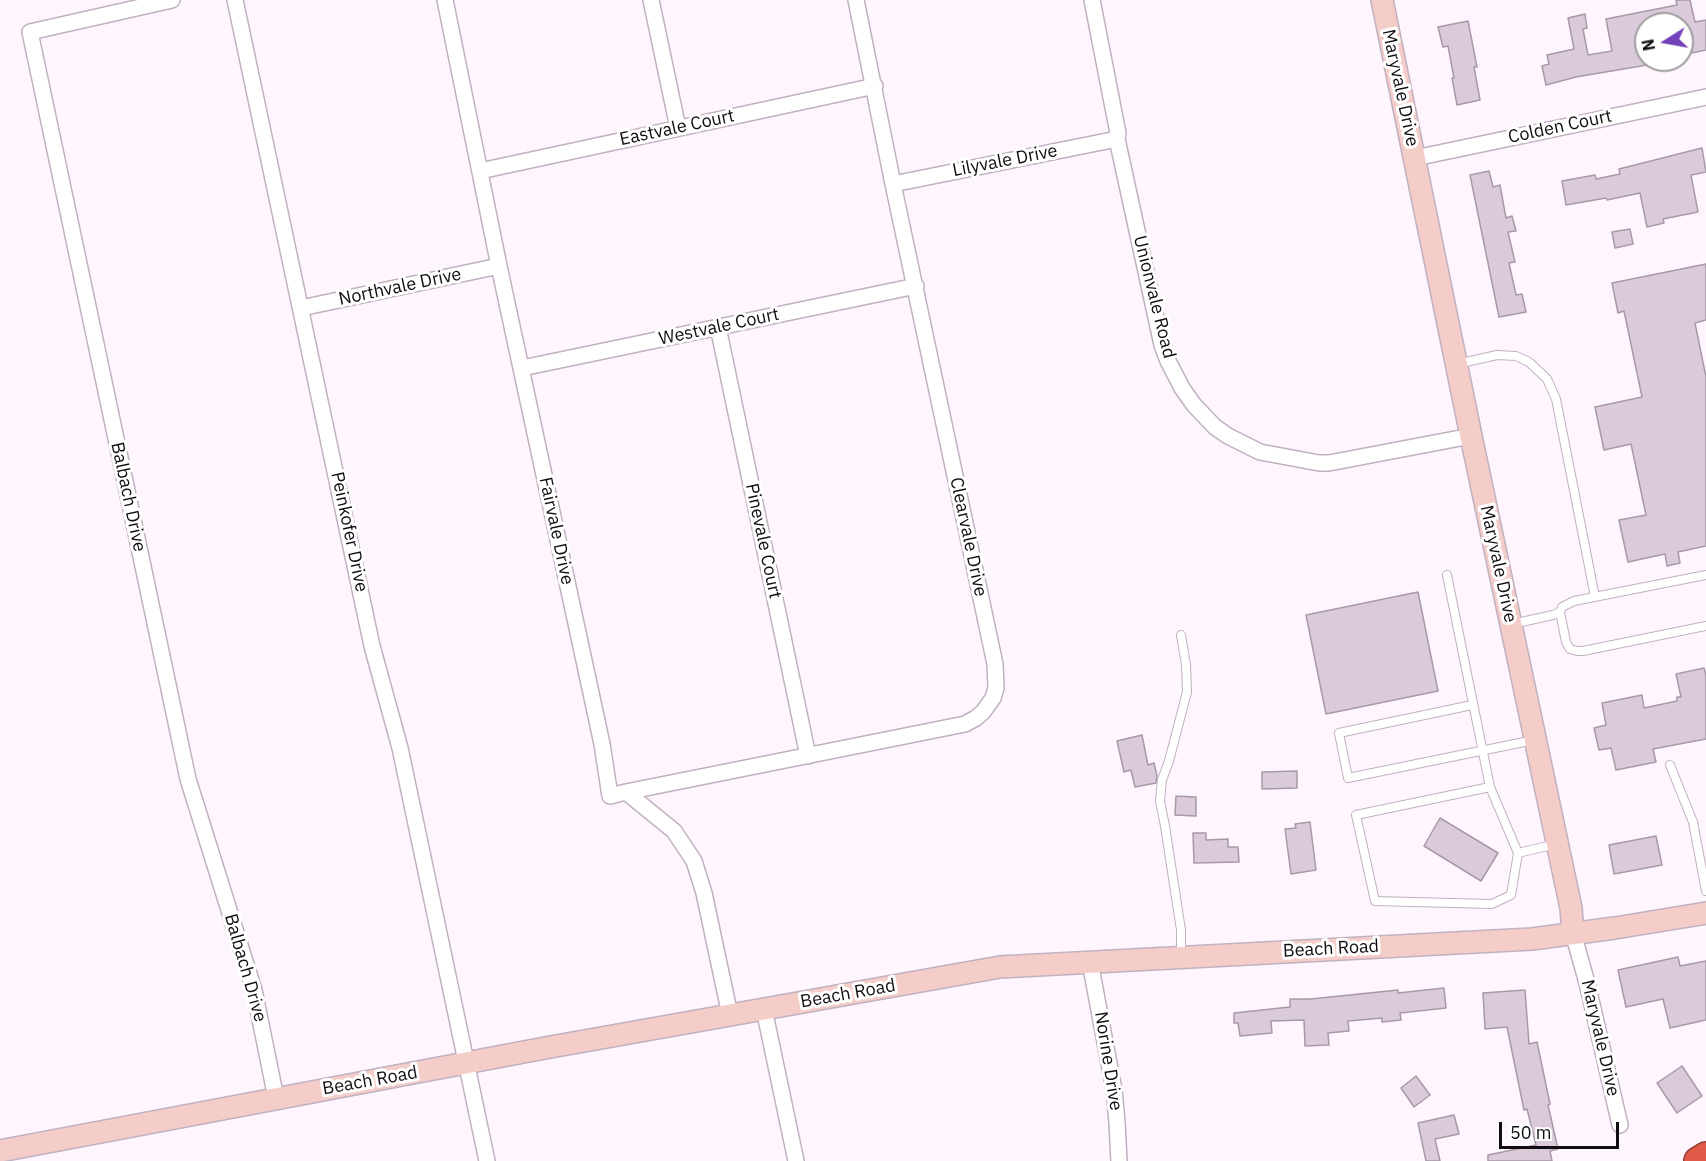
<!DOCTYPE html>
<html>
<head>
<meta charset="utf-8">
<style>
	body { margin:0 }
	#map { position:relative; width:1706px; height:1161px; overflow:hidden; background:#fff5ff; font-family:"IBM Plex Sans",sans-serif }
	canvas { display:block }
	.north { position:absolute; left:1634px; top:12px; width:60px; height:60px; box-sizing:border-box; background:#fff; border:2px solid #a09ea0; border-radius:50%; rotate:259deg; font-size:16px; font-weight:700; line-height:24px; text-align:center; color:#110c11 }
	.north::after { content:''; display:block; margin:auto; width:21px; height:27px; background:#7342ba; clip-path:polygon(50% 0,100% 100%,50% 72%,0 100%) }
	.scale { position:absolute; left:1499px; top:1122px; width:120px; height:27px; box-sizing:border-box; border:3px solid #110c11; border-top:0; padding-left:8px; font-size:18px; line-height:21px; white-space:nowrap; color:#110c11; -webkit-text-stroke:4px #fff; paint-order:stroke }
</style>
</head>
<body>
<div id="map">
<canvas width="1706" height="1161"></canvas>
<div class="north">N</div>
<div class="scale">50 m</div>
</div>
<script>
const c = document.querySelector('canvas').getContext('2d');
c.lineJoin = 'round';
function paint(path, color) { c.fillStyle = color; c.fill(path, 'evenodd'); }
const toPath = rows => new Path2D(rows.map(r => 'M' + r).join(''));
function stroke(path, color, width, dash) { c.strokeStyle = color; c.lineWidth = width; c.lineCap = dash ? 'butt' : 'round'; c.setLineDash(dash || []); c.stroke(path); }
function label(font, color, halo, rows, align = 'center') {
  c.font = font + ' "IBM Plex Sans",sans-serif'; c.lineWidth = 6; c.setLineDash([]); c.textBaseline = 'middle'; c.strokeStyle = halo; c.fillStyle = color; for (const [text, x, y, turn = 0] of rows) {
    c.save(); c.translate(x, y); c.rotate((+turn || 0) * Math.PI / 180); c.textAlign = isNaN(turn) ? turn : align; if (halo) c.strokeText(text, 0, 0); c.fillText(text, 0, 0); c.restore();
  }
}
const building = toPath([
	[1676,0,1690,0,1695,22,1706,20,1706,50,1682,55,1682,24,1646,24,1646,29,1641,30,1647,65,1576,77,1546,85,1542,66,1549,64,1547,55,1574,49,1568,18,1585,14,1587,28,1583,29,1588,55,1612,51,1606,19,1677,5,1676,0],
	[1468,21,1477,67,1474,67,1480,100,1457,105,1452,78,1454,78,1448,46,1443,47,1438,27,1468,21],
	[1702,148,1706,172,1691,175,1698,212,1663,219,1664,223,1647,227,1640,193,1607,200,1606,198,1566,205,1562,181,1595,175,1596,179,1620,174,1619,169,1702,148],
	[1489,171,1493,187,1500,185,1506,218,1512,216,1516,231,1508,232,1515,262,1509,263,1516,295,1522,294,1526,312,1499,317,1470,175,1489,171],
	[1630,229,1633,244,1615,248,1612,232,1630,229],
	[1706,264,1706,320,1695,323,1706,377,1706,546,1678,552,1680,563,1667,566,1665,554,1628,562,1619,520,1646,515,1631,444,1604,450,1595,407,1642,397,1624,311,1618,313,1612,283,1706,264],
	[1418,592,1438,691,1326,714,1306,615,1418,592],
	[1704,668,1706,675,1706,739,1653,749,1656,762,1616,770,1611,748,1599,750,1594,728,1606,725,1602,703,1642,695,1644,708,1677,701,1677,697,1681,697,1676,674,1704,668],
	[1142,735,1148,765,1154,763,1157,776,1156,783,1135,787,1131,770,1124,772,1117,741,1142,735],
	[1297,771,1297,788,1262,789,1262,772,1297,771],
	[1176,796,1196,797,1196,816,1175,815,1176,796],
	[1440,818,1498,853,1481,881,1424,846,1440,818],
	[1310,822,1316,870,1291,874,1285,829,1296,828,1295,824,1310,822],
	[1193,833,1206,833,1206,840,1228,839,1228,847,1238,847,1239,862,1194,863,1193,833],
	[1656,836,1662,865,1614,874,1609,845,1656,836],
	[1678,957,1680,966,1706,961,1706,1020,1670,1028,1663,999,1626,1007,1618,970,1678,957],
	[1444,988,1446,1008,1400,1013,1401,1020,1382,1022,1382,1018,1348,1021,1349,1031,1328,1033,1329,1045,1305,1046,1304,1020,1271,1021,1272,1033,1240,1036,1238,1023,1234,1023,1234,1013,1290,1007,1290,999,1311,999,1398,990,1398,993,1444,988],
	[1525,990,1529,1044,1537,1042,1550,1104,1548,1105,1558,1149,1550,1151,1552,1161,1488,1161,1488,1155,1536,1145,1527,1109,1524,1110,1507,1027,1485,1029,1483,993,1525,990],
	[1682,1066,1702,1096,1677,1113,1657,1083,1682,1066],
	[1416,1076,1430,1095,1414,1107,1401,1088,1416,1076],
	[1454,1115,1459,1134,1435,1139,1440,1161,1426,1161,1418,1123,1454,1115]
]);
paint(building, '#dbcbda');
stroke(building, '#a899a8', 1.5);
const lane = toPath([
	[1457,364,1497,355,1516,356,1529,362,1547,379,1556,399,1595,597],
	[1447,575,1490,787,1518,853],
	[1560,612,1566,642,1570,649,1577,651,1583,651,1706,626],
	[1512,624,1553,615,1560,612,1562,607,1574,601,1706,575],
	[1472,705,1339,733,1348,778,1534,740],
	[1670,765,1693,822,1706,891],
	[1490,787,1356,815,1375,901,1492,904,1511,895,1518,853,1556,844],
	[1181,956,1181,930,1165,826,1160,801,1162,780,1169,761,1187,692,1186,665,1181,635]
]);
const street = toPath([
	[172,0,30,32,188,779,254,990,276,1098],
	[235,0,372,646,400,748,487,1161],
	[445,0,499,266,602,744,610,796,626,792,674,831,694,861,704,893,730,1015],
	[651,0,678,128],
	[1092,0,1118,133,1117,139,1162,345,1168,361,1182,388,1194,405,1215,427,1228,436,1260,452,1319,463,1329,463,1471,436],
	[1415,158,1706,97],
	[480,171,875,86],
	[893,184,1117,139],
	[301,308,499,266],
	[718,327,808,756],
	[522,368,916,286],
	[626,792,965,724,976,718,983,712,993,698,996,688,995,664,893,184,856,0],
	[1573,933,1587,983,1620,1125],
	[1090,962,1114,1090,1117,1122,1119,1161],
	[764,1009,796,1161]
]);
const secondary = toPath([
	[1382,0,1471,436,1571,908,1573,933],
	[0,1151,545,1048,1000,967,1532,939,1615,928,1706,913]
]);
const highway = toPath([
	[1698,1161,1706,1156]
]);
stroke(lane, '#c0b1c0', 10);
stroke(street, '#c0b1c0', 18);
stroke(secondary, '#c0b1c0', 24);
stroke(highway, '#963e35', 30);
stroke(lane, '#fff', 8);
stroke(street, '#fff', 15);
stroke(secondary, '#f5cdc8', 21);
stroke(highway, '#de5948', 27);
label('18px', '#110c11', '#fff', [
	["Maryvale Drive",1400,88,78],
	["Colden Court",1560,127,-12],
	["Eastvale Court",677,128,-12],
	["Lilyvale Drive",1005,161,-11],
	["Northvale Drive",400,287,-12],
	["Unionvale Road",1154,297,76],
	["Westvale Court",719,327,-12],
	["Balbach Drive",128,497,78],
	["Fairvale Drive",556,531,78],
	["Peinkofer Drive",349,532,78],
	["Clearvale Drive",968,537,78],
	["Pinevale Court",763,541,78],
	["Maryvale Drive",1498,564,78],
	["Beach Road",1331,949,-3],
	["Balbach Drive",245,968,74],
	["Beach Road",848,994,-10],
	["Maryvale Drive",1600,1038,77],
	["Norine Drive",1108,1061,81],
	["Beach Road",370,1081,-10]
]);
</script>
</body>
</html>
